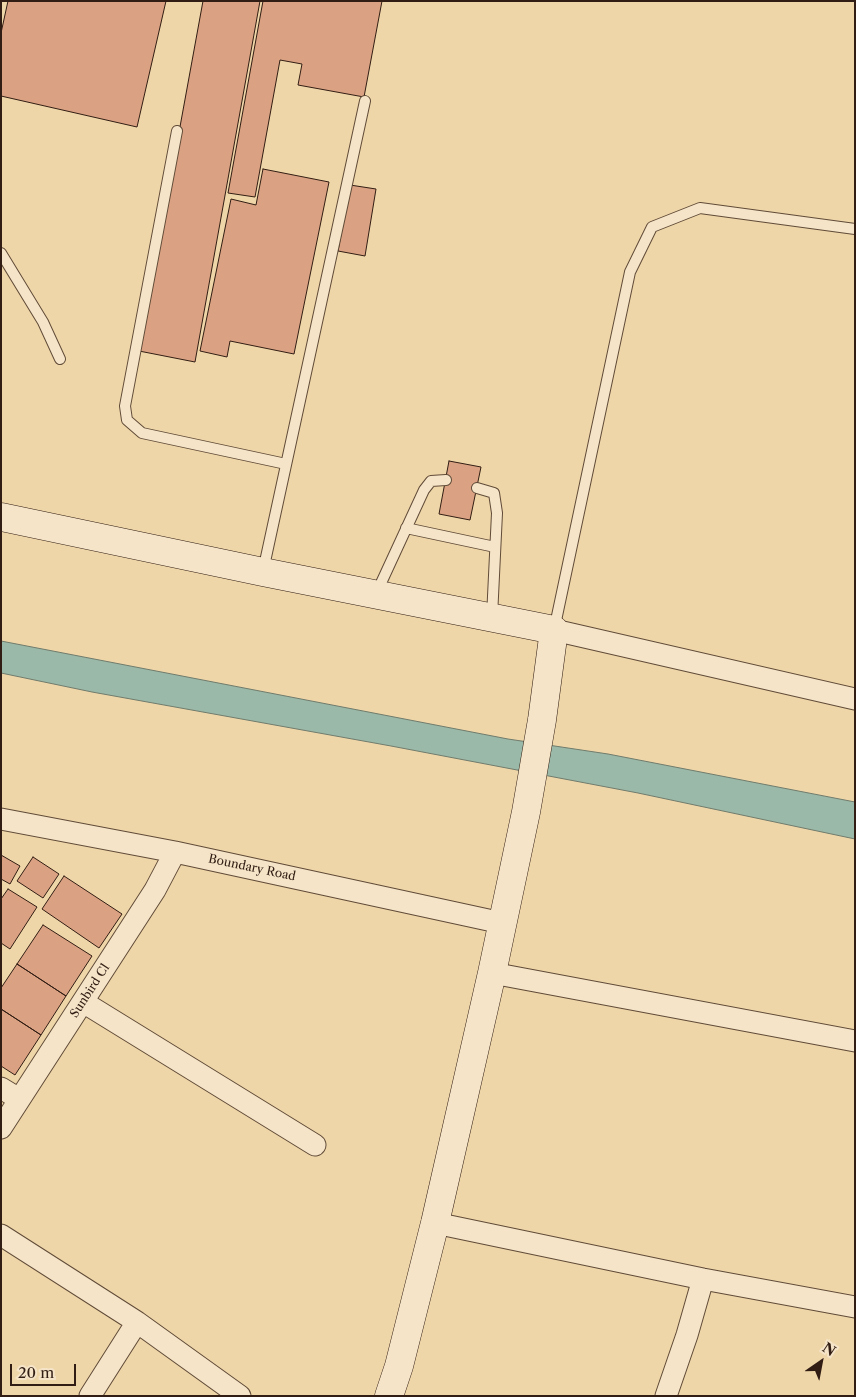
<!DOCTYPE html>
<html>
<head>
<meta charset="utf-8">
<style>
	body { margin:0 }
	#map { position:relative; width:856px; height:1397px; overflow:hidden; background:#efd6a9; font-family:"Libre Caslon Text",serif }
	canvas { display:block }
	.frame { position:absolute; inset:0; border:2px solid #311d13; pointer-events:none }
	.north { position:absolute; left:796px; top:1337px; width:50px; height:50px; -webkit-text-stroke:4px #f5e4c7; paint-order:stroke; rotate:33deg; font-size:14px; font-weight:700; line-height:20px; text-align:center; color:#311d13 }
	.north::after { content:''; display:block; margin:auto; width:18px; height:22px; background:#311d13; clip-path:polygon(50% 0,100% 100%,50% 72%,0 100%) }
	.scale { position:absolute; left:10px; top:1364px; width:66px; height:22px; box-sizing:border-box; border:2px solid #311d13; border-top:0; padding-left:6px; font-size:15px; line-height:18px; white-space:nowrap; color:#311d13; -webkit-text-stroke:4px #f5e4c7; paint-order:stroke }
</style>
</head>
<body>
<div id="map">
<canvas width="856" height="1397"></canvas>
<div class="frame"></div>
<div class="north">N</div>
<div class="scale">20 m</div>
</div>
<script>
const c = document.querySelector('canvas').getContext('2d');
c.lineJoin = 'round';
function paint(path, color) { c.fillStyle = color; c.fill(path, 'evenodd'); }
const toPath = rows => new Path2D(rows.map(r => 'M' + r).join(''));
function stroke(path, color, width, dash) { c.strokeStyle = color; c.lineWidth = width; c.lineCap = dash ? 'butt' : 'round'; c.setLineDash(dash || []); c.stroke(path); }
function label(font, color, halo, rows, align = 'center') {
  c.font = font + ' "Libre Caslon Text",serif'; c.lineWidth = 4; c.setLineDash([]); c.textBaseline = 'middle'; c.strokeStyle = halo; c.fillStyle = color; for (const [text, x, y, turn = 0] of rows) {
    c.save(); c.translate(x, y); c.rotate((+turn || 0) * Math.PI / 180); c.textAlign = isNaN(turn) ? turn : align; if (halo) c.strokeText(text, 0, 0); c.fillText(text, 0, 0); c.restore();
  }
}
const water = toPath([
	[1,641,508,739,608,754,855,802,855,839,638,793,391,746,92,692,1,673,1,641]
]);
paint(water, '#9ab9a8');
stroke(water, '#707b6c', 1);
const building = toPath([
	[8,1,166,1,137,127,1,96,1,33,8,1],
	[203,1,260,1,195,362,139,351,203,1],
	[263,1,382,1,364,97,298,85,302,64,280,60,255,197,228,193,263,1],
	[263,169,329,182,294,354,230,341,227,357,200,351,231,199,256,205,263,169],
	[350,185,376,189,365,256,338,251,350,185],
	[449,461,481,467,470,520,439,514,449,461],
	[1,855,20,866,10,884,1,879,1,855],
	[33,857,59,874,43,898,17,881,33,857],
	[64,876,122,914,99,948,42,909,64,876],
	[8,889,37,907,10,949,1,943,1,899,8,889],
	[43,925,92,956,66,996,17,964,43,925],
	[17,964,66,996,41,1035,1,1009,1,988,17,964],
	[1,1009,41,1035,15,1075,1,1066,1,1009]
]);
paint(building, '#daa283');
stroke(building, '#311d13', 1);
const lane = toPath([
	[177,131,125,406,127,420,142,433,286,464],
	[1,253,43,322,60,359],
	[477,488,494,493,497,513,492,617],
	[406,528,495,547],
	[263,571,365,101],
	[376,594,424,490,431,481,446,480],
	[554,630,630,272,652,227,700,208,855,229]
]);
const street = toPath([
	[554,630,855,699],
	[1,819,175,852,502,923],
	[492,973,855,1041],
	[83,1002,315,1145],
	[1,1088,19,1099],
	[1,1128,155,890,175,852],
	[435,1223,703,1279,855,1307],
	[1,1235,137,1322,240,1396],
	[90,1396,137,1322],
	[666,1396,687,1335,703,1279]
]);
const secondary = toPath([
	[1,517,263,572,554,630,542,720,526,812,492,973,435,1223,399,1366,389,1396]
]);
stroke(lane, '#604b38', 12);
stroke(street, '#604b38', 23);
stroke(secondary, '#311d13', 29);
stroke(lane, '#f5e4c7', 10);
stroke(street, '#f5e4c7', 21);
stroke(secondary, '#f5e4c7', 28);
label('12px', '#311d13', '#f5e4c7', [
	["Boundary Road",252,868,12],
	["Sunbird Cl",90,991,-57]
]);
</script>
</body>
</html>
